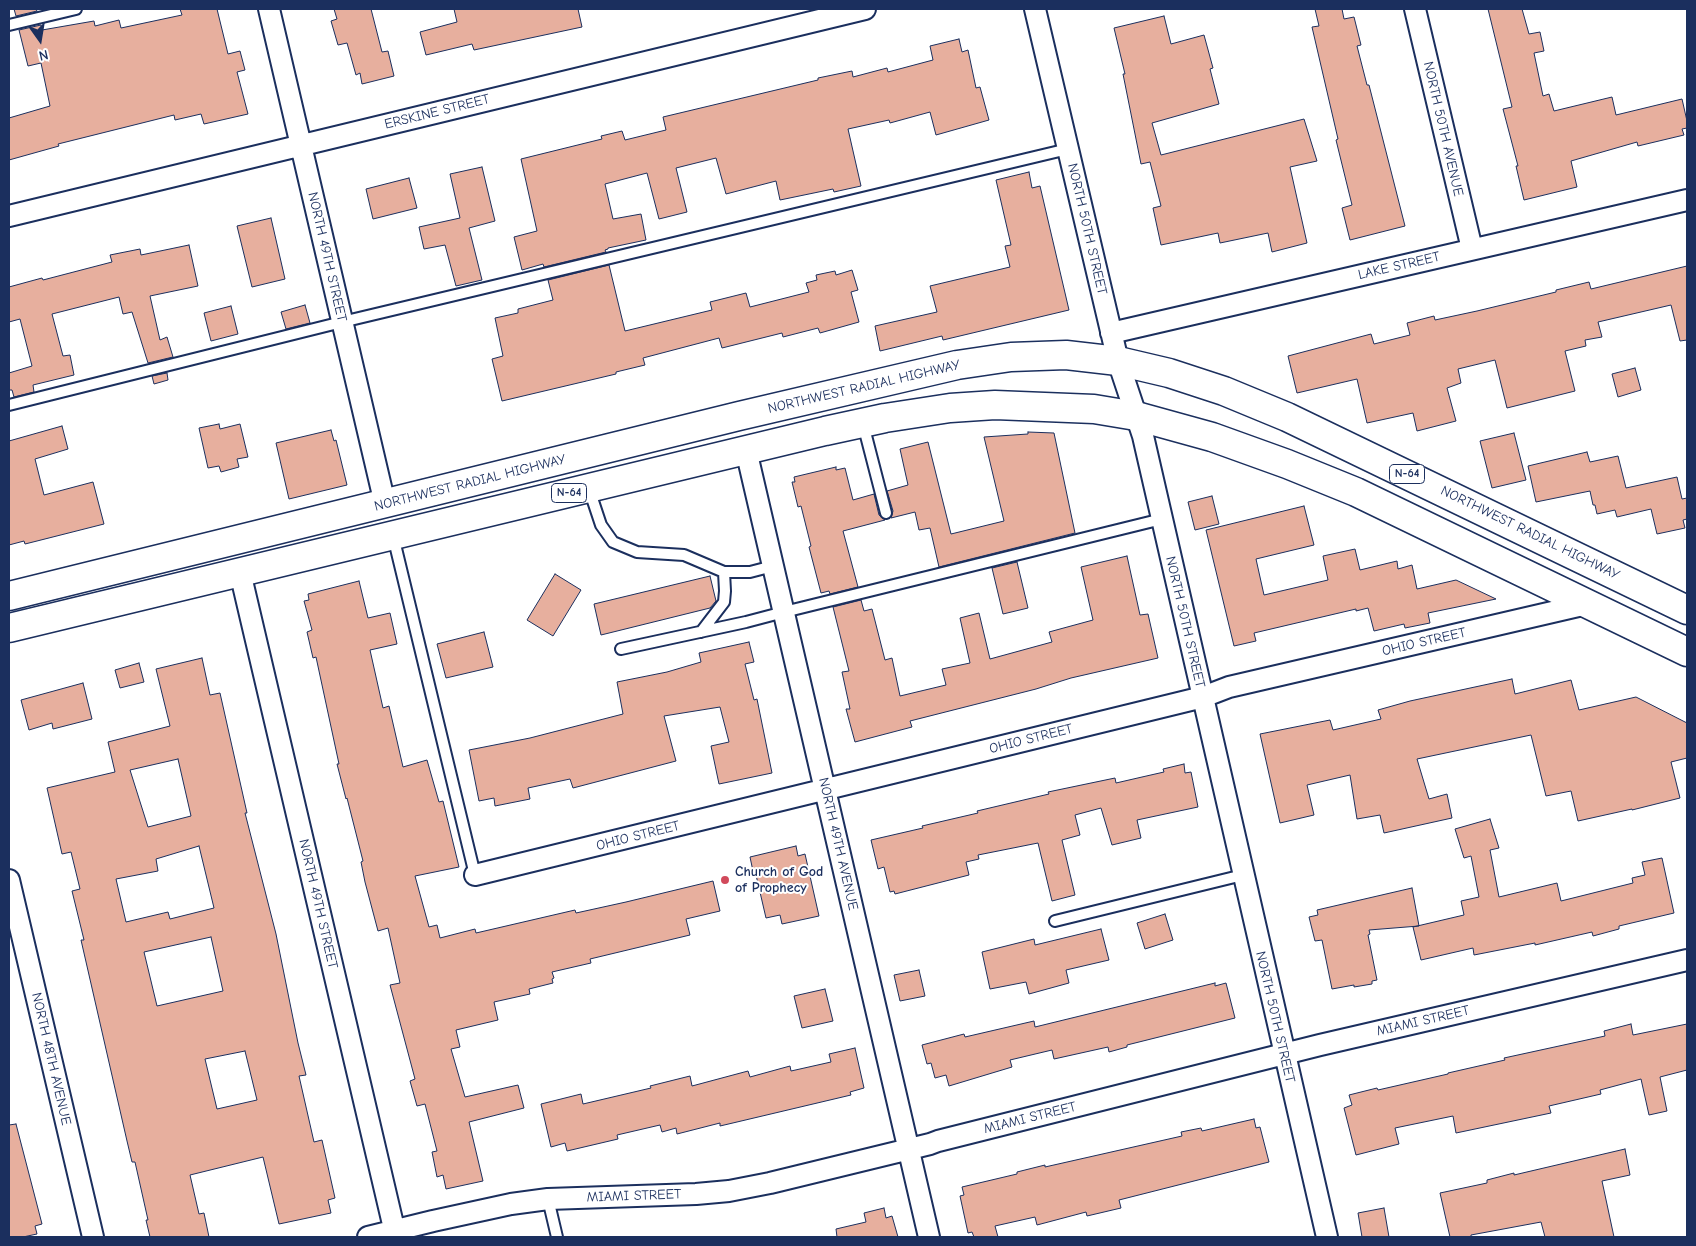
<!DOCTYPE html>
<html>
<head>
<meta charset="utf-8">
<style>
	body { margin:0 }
	#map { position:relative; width:1696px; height:1246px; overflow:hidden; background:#fff; font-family:"Comic Neue",sans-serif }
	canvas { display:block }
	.frame { position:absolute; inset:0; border:10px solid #1b2f5e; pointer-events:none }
	.north { position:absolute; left:15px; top:15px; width:50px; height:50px; -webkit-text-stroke:4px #fff; paint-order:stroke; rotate:167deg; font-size:14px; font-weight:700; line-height:20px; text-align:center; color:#1b2f5e }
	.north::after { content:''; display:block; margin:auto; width:18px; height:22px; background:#1b2f5e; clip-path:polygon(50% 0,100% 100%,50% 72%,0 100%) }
</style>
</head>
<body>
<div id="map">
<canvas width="1696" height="1246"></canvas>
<div class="frame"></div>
<div class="north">N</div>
</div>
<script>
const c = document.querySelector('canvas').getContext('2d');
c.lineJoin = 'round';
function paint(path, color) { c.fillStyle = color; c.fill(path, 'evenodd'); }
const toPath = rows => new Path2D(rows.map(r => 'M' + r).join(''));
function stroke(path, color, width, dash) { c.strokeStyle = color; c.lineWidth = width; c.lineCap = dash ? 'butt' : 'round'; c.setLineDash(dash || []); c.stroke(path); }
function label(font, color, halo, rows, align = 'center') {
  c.font = font + ' "Comic Neue",sans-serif'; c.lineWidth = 4; c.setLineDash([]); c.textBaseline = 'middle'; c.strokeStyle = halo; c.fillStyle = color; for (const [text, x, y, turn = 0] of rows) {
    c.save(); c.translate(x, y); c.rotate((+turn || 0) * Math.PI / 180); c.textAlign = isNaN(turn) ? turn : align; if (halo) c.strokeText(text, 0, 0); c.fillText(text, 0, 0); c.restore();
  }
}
const building = toPath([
	[14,9,36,9,37,11,16,16,14,9],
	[180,9,217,9,228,54,240,51,245,70,237,72,248,114,204,124,201,114,175,120,174,115,58,144,59,146,9,160,9,118,50,106,41,63,28,66,19,30,41,25,42,30,94,21,95,26,119,20,121,28,182,15,180,9],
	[334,9,371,9,382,52,388,51,394,76,362,84,360,73,356,75,347,43,338,45,331,21,337,19,334,9],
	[454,9,578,9,582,27,474,50,472,44,426,55,420,32,457,22,454,9],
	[1315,9,1342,9,1344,19,1354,17,1361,45,1357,46,1367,85,1369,85,1405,226,1350,240,1342,208,1352,205,1336,140,1338,139,1312,27,1319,26,1315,9],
	[1488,9,1522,9,1529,34,1540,32,1544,51,1534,53,1543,96,1549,94,1554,111,1612,97,1616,115,1682,99,1687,121,1687,128,1682,129,1684,135,1638,146,1637,142,1571,161,1577,187,1524,200,1516,166,1518,166,1503,109,1512,107,1488,9],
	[1164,16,1171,44,1204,35,1213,68,1210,69,1219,104,1152,123,1161,155,1304,119,1317,161,1290,167,1307,243,1272,252,1268,233,1220,243,1218,233,1161,245,1153,208,1161,206,1150,162,1141,164,1123,74,1125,74,1114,28,1164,16],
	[959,39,962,52,968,50,976,88,980,87,989,120,936,135,930,112,890,123,889,120,848,129,861,186,834,192,833,189,780,200,776,181,726,194,716,158,676,168,687,212,659,219,647,173,605,184,613,219,641,214,646,240,608,248,608,249,605,250,606,252,544,267,543,264,522,270,514,237,537,231,521,159,602,139,601,136,622,131,625,140,666,130,663,117,818,80,818,78,852,71,853,77,887,68,888,72,933,60,930,46,959,39],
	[482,167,495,221,469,228,482,280,456,286,445,245,424,249,419,227,460,218,450,174,482,167],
	[1029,172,1032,188,1040,186,1069,310,943,340,942,336,880,351,875,326,937,312,930,286,1010,267,1005,246,1011,245,996,180,1029,172],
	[409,178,417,208,373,219,366,189,409,178],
	[271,218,285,279,252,287,237,226,271,218],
	[189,245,198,286,150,296,160,340,167,337,173,357,148,363,132,312,123,314,119,297,52,314,63,356,70,355,74,375,33,385,34,392,14,397,12,390,9,390,9,373,32,366,20,319,9,322,9,287,42,278,43,280,112,262,110,255,140,249,141,255,189,245],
	[609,265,625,331,712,310,710,302,746,293,750,307,809,292,806,283,817,280,816,275,835,271,836,275,852,270,858,290,851,292,859,322,820,333,818,328,783,337,782,333,722,348,719,338,643,358,645,365,616,372,616,374,502,401,492,359,503,356,495,318,518,313,518,309,553,300,548,280,609,265],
	[1687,266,1687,340,1680,341,1671,305,1598,322,1602,337,1585,340,1586,346,1565,351,1575,391,1507,408,1495,360,1458,369,1461,383,1447,388,1456,421,1417,431,1413,413,1367,423,1357,379,1297,393,1288,356,1371,334,1374,344,1410,335,1407,323,1434,316,1435,320,1477,311,1556,292,1556,290,1589,282,1591,289,1687,266],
	[305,305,310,323,286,329,281,312,305,305],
	[231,306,238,334,211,341,204,313,231,306],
	[1635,368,1641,390,1618,397,1612,374,1635,368],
	[167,373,168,380,154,384,152,376,167,373],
	[219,424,220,429,240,424,248,457,237,459,239,467,221,472,219,466,208,468,199,428,219,424],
	[62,426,68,449,35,459,44,495,93,482,104,524,37,541,25,544,24,541,9,545,9,441,62,426],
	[331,430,334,441,336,440,347,485,289,499,276,443,331,430],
	[1028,432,1054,433,1075,533,939,567,930,528,919,530,915,512,891,518,893,511,887,491,908,485,900,449,928,442,951,534,1004,521,984,437,1028,434,1028,432],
	[1514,433,1526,480,1492,488,1480,441,1514,433],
	[1587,452,1590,462,1618,456,1626,488,1677,477,1682,499,1687,498,1687,519,1683,520,1685,528,1657,534,1651,509,1617,517,1615,510,1597,514,1595,505,1593,505,1590,491,1536,502,1528,466,1587,452],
	[836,467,836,470,845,468,853,500,874,494,879,515,885,520,843,531,858,587,830,594,829,591,821,593,809,547,811,546,801,506,798,507,792,482,795,482,794,477,836,467],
	[1212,496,1219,524,1195,530,1188,502,1212,496],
	[1304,506,1314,545,1256,559,1264,595,1328,580,1323,556,1355,549,1360,570,1397,561,1398,569,1412,565,1417,589,1456,580,1496,599,1428,613,1430,623,1405,628,1404,624,1374,631,1368,608,1356,611,1356,609,1254,633,1256,641,1234,646,1206,530,1304,506],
	[1127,556,1140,615,1148,614,1158,658,1071,678,1036,689,910,721,912,727,855,742,846,709,850,709,842,672,849,671,833,607,861,600,864,611,872,609,885,660,892,658,900,696,946,685,942,669,970,663,960,618,979,613,990,659,1052,642,1049,632,1093,620,1081,567,1127,556],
	[1017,562,1028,608,1003,614,992,568,1017,562],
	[555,574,581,590,553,636,527,620,555,574],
	[710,576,716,601,710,608,601,635,594,604,710,576],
	[359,581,368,618,390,613,397,644,370,650,383,708,389,706,403,767,427,760,439,802,443,801,459,867,415,876,429,927,437,925,440,938,475,929,476,933,575,910,576,913,626,902,713,881,720,911,686,919,690,935,590,959,591,963,552,972,554,978,552,979,553,983,529,989,530,994,494,1002,498,1020,456,1030,460,1047,451,1049,465,1097,518,1085,524,1108,469,1122,483,1181,446,1189,443,1175,437,1177,432,1152,437,1151,425,1104,417,1106,410,1081,415,1079,390,985,400,983,388,928,378,931,365,882,361,862,363,861,347,798,346,799,337,764,339,764,316,657,313,658,307,632,312,630,304,601,309,600,308,594,359,581],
	[484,632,493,667,446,678,437,644,484,632],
	[749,642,754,662,745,664,754,700,757,699,772,773,719,784,711,746,729,742,720,707,664,716,676,761,573,788,570,779,528,788,530,799,495,806,494,798,479,801,469,750,530,738,623,714,617,682,667,672,701,662,699,653,749,642],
	[202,658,210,695,220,693,247,813,245,813,276,934,298,1043,306,1075,299,1076,314,1142,322,1140,335,1198,328,1200,331,1213,279,1224,263,1157,190,1175,199,1214,204,1213,209,1237,150,1237,146,1220,148,1220,135,1162,132,1162,127,1141,81,940,84,940,72,891,80,889,71,852,62,854,47,788,115,772,108,742,170,726,156,669,202,658],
	[178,759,191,816,148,827,130,770,178,759],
	[199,846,214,908,170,919,168,912,126,922,116,879,158,871,156,859,199,846],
	[211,937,223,991,157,1006,144,952,211,937],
	[245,1051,257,1100,217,1109,205,1059,245,1051],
	[139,663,144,682,120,688,115,670,139,663],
	[1512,679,1515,694,1571,680,1579,710,1636,697,1687,723,1687,758,1671,762,1680,798,1632,810,1632,809,1578,821,1571,791,1546,796,1531,735,1417,759,1429,799,1447,794,1452,818,1384,833,1380,815,1357,819,1350,775,1307,785,1314,815,1280,823,1260,734,1330,720,1333,730,1381,719,1378,710,1410,701,1512,679],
	[83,683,92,719,53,729,52,723,29,730,21,700,83,683],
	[1184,764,1185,773,1191,772,1198,807,1137,820,1141,838,1112,845,1101,808,1075,815,1080,835,1062,840,1075,895,1052,901,1038,843,978,855,979,859,966,862,969,875,895,894,894,891,890,892,884,867,878,869,871,840,923,828,922,826,978,813,977,811,1049,794,1048,792,1115,778,1116,783,1142,777,1164,772,1163,769,1184,764],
	[1490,819,1499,848,1490,850,1499,897,1557,883,1561,901,1633,883,1632,878,1645,875,1642,862,1662,858,1674,913,1619,926,1619,929,1593,936,1592,932,1535,945,1535,943,1474,955,1473,948,1421,960,1413,927,1464,915,1461,901,1479,897,1471,856,1464,858,1455,829,1490,819],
	[796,846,798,856,805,854,819,916,782,924,780,915,766,918,756,875,754,876,750,857,796,846],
	[1412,888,1419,926,1369,930,1370,934,1368,935,1377,980,1372,981,1372,984,1354,987,1354,985,1332,989,1322,940,1315,941,1309,917,1318,915,1317,910,1412,888],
	[1165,914,1173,940,1145,949,1137,923,1165,914],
	[1101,929,1109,960,1066,970,1069,983,1029,994,1026,982,990,989,982,952,1034,939,1035,945,1101,929],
	[919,970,925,996,900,1001,894,975,919,970],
	[1215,983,1215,986,1226,983,1235,1018,1127,1045,1127,1047,1109,1052,1108,1047,1054,1059,1052,1050,1010,1060,1012,1067,949,1086,946,1075,935,1078,931,1063,927,1064,922,1045,964,1034,965,1037,1034,1021,1035,1027,1215,983],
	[825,989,833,1021,802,1028,794,996,825,989],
	[1631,1024,1633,1035,1687,1024,1687,1070,1660,1077,1667,1111,1649,1115,1641,1079,1600,1090,1601,1094,1549,1106,1551,1113,1456,1133,1453,1116,1395,1128,1399,1144,1356,1155,1344,1108,1352,1105,1349,1095,1377,1088,1378,1090,1448,1074,1448,1073,1505,1060,1504,1058,1605,1036,1604,1031,1631,1024],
	[855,1048,864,1088,850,1092,851,1095,737,1122,720,1126,720,1123,677,1134,676,1128,662,1132,660,1125,617,1135,618,1139,567,1151,565,1143,551,1147,541,1104,581,1094,583,1104,651,1088,650,1086,690,1076,692,1086,748,1071,750,1077,790,1066,791,1071,831,1062,829,1054,855,1048],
	[1254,1119,1256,1128,1260,1127,1269,1162,1119,1200,1121,1208,1087,1216,1086,1212,1037,1225,1035,1217,995,1226,998,1237,974,1237,972,1232,968,1233,960,1196,964,1195,962,1187,1017,1174,1017,1172,1045,1165,1045,1167,1182,1136,1181,1132,1201,1128,1202,1131,1254,1119],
	[16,1124,42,1224,35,1226,37,1234,23,1237,9,1237,9,1125,16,1124],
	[1625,1149,1630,1175,1602,1181,1614,1237,1545,1237,1541,1222,1471,1235,1471,1237,1450,1237,1440,1193,1487,1183,1487,1180,1514,1173,1514,1175,1625,1149],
	[884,1208,886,1218,892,1216,898,1237,837,1237,836,1229,866,1222,864,1213,884,1208],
	[1384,1208,1389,1237,1362,1237,1358,1213,1384,1208]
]);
paint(building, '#e7af9e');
stroke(building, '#1b2f5e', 1);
const service = toPath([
	[9,25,76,9],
	[9,405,342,322,1068,149],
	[863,424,886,513],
	[589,489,601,525,613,542,637,552,684,555,724,572,750,572,773,566],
	[393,536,475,875],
	[701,632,724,602,725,591,724,572],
	[621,649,746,622,784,612,1162,519],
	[1055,921,1243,875],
	[548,1199,557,1237]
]);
const minor = toPath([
	[269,9,385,504],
	[1035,9,1118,361,1143,436,1327,1237],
	[1415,9,1472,249],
	[9,216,865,9],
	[1111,333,1687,200],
	[746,450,929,1237],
	[240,572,396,1237],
	[475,875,1203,697,1229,687,1587,604],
	[9,880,93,1237],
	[368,1237,433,1221,511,1204,548,1199,696,1194,729,1191,770,1183,930,1144,938,1141,1320,1045,1687,960]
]);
const primary = toPath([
	[9,596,739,416,957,365,1011,357,1066,355,1118,361,1169,373,1224,391,1287,417,1687,610],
	[9,628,825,431,885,418,950,408,995,405,1094,409,1136,416,1212,437,1287,464,1356,492,1687,652]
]);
stroke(service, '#1b2f5e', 14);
stroke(minor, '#1b2f5e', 24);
stroke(primary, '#1b2f5e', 31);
stroke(service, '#fff', 10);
stroke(minor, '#fff', 20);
stroke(primary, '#fff', 28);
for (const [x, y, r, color] of [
	[725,880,5,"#d1495b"]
]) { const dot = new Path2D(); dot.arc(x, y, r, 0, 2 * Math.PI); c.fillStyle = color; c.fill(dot); stroke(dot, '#fff', 2); }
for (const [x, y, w] of [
	[1407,474,35],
	[569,493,35]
]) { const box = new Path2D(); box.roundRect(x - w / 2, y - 9.5, w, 19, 4); c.fillStyle = '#fff'; c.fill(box); stroke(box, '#1b2f5e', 1); }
label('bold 12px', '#1b2f5e', null, [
	["N-64",1407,474],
	["N-64",569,493]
]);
label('14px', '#1b2f5e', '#fff', [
	["ERSKINE STREET",437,112,-14],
	["NORTH 50TH AVENUE",1443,129,77],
	["NORTH 50TH STREET",1087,229,77],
	["NORTH 49TH STREET",327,257,77],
	["LAKE STREET",1399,266,-13],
	["NORTHWEST RADIAL HIGHWAY",864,387,-13],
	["NORTHWEST RADIAL HIGHWAY",470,483,-14],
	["NORTHWEST RADIAL HIGHWAY",1530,533,26],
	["NORTH 50TH STREET",1185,622,77],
	["OHIO STREET",1424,642,-13],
	["OHIO STREET",1031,739,-14],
	["OHIO STREET",638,836,-14],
	["NORTH 49TH AVENUE",838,844,77],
	["NORTH 49TH STREET",318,904,77],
	["NORTH 50TH STREET",1275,1017,77],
	["MIAMI STREET",1423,1021,-13],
	["NORTH 48TH AVENUE",51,1059,77],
	["MIAMI STREET",1030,1118,-14],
	["MIAMI STREET",634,1196,-2]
]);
label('bold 14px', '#1b2f5e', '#fff', [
	["Church of God",735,872],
	["of Prophecy",735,888]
], 'left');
</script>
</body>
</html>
